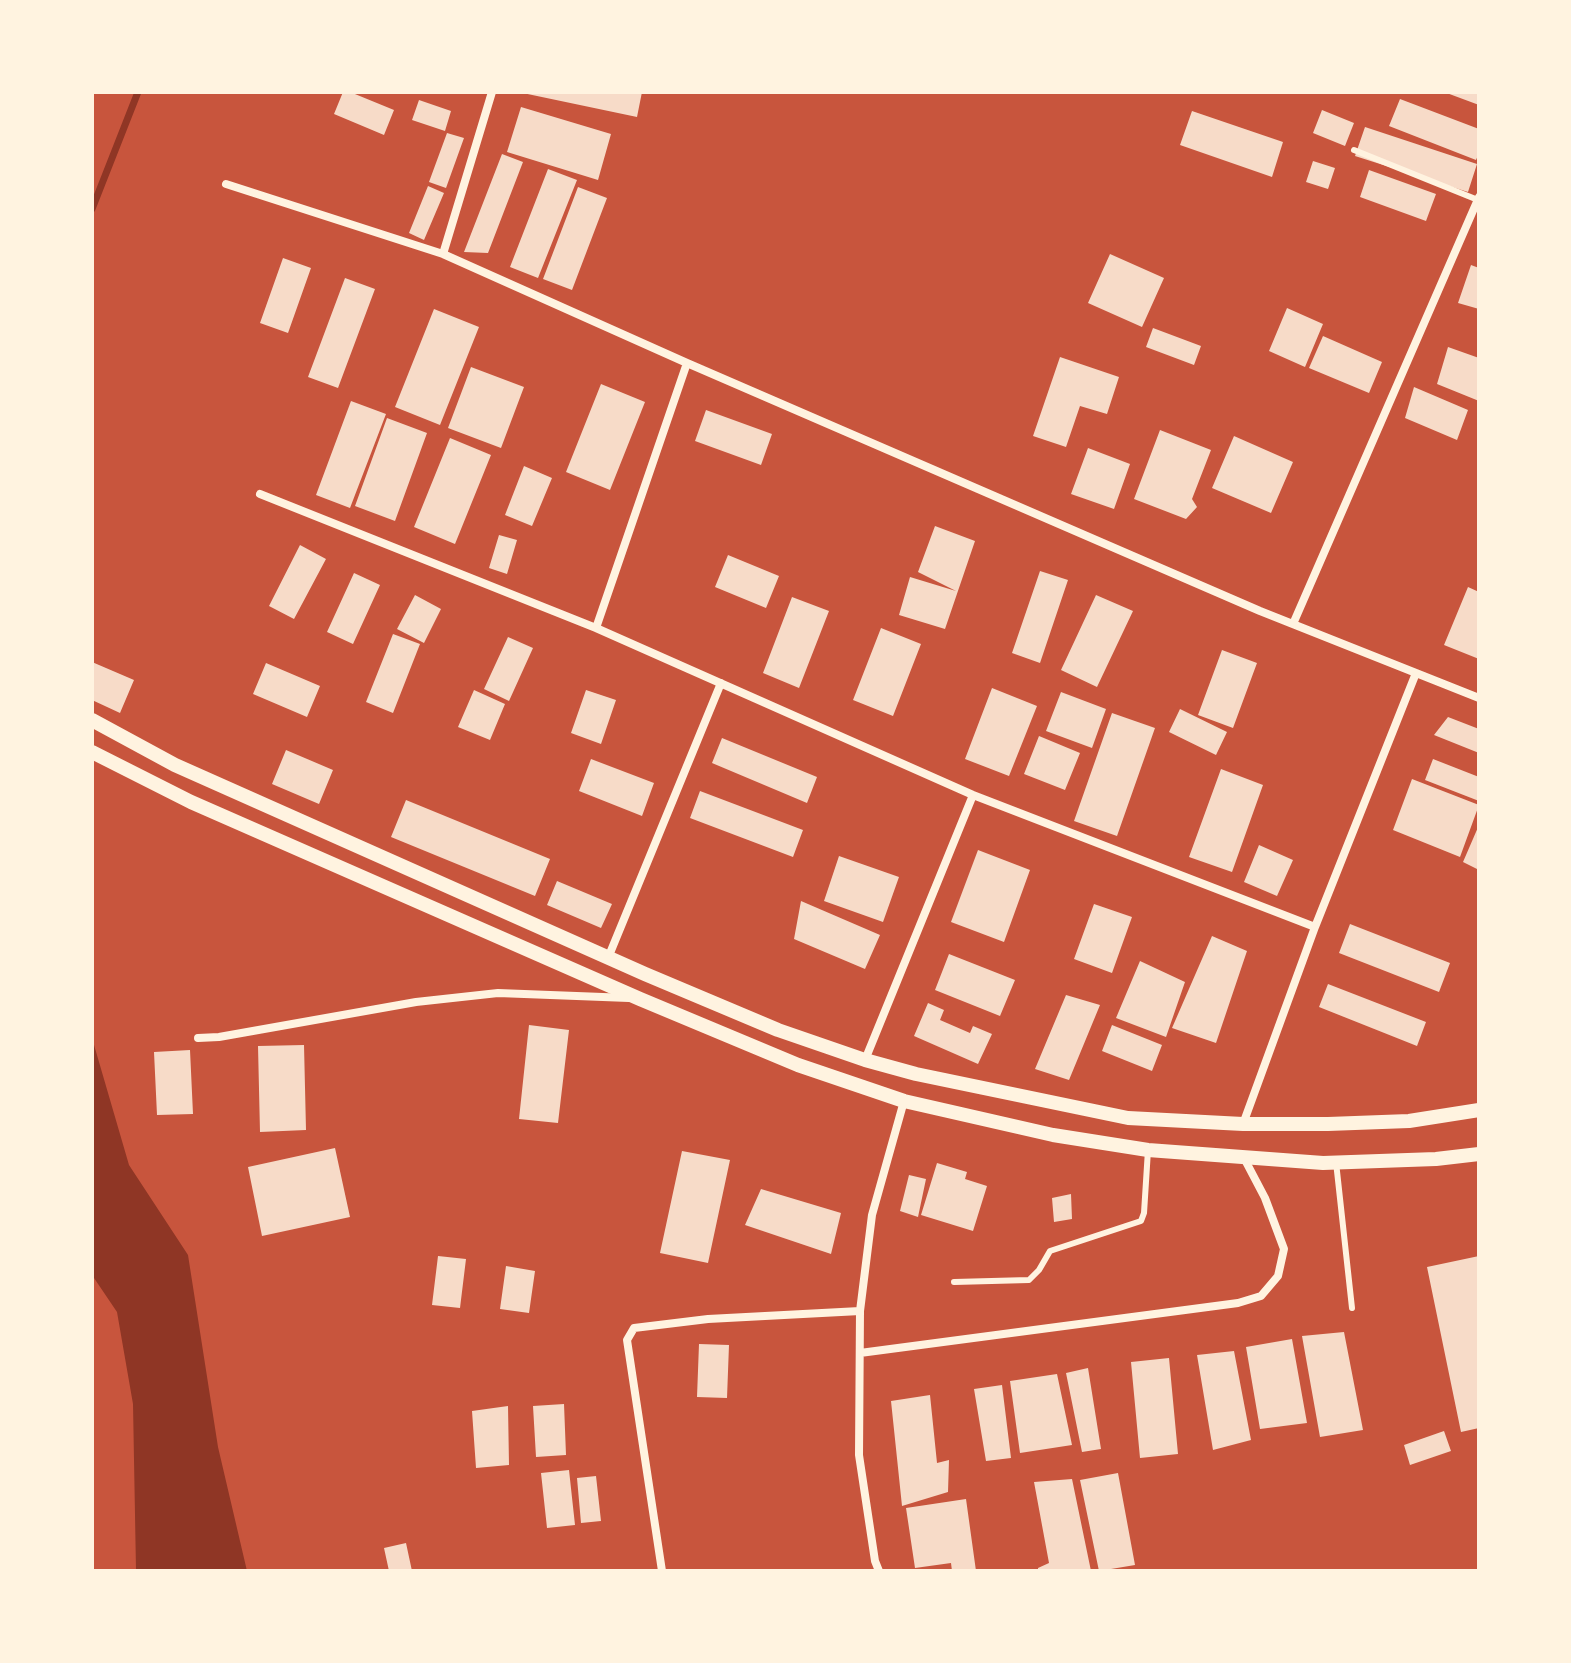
<!DOCTYPE html>
<html>
<head>
<meta charset="utf-8">
<style>
	body { margin:0 }
	#map { position:relative; width:1571px; height:1663px; overflow:hidden; background:#c8553d; font-family:"Noto Serif",serif }
	canvas { display:block }
	.frame { position:absolute; inset:0; border:94px solid #fff3e0; pointer-events:none }
</style>
</head>
<body>
<div id="map">
<canvas width="1571" height="1663"></canvas>
<div class="frame"></div>
</div>
<script>
const c = document.querySelector('canvas').getContext('2d');
c.lineJoin = 'round';
function paint(path, color) { c.fillStyle = color; c.fill(path, 'evenodd'); }
const toPath = rows => new Path2D(rows.map(r => 'M' + r).join(''));
function stroke(path, color, width, dash) { c.strokeStyle = color; c.lineWidth = width; c.lineCap = dash ? 'butt' : 'round'; c.setLineDash(dash || []); c.stroke(path); }
paint(toPath([
	[92,1038,129,1165,188,1255,218,1447,247,1571,136,1570,133,1404,117,1312,92,1275]
]), '#8f3625');
stroke(toPath([
	[92,209,138,92]
]), '#8f3625', 7);
paint(toPath([
	[343,92,350,92,394,110,384,135,334,114],
	[518,92,642,92,637,117],
	[1444,92,1479,92,1479,105],
	[1400,99,1479,129,1479,153,1476,160,1389,126],
	[419,100,451,111,445,131,412,120],
	[521,107,611,134,598,180,507,152],
	[1322,110,1354,123,1345,146,1313,133],
	[1192,111,1283,142,1272,177,1180,145],
	[1365,127,1477,164,1468,192,1355,156],
	[447,133,464,138,446,188,429,182],
	[502,154,523,162,488,253,464,252],
	[1313,161,1335,168,1328,189,1306,182],
	[548,169,577,180,538,278,510,267],
	[1369,170,1436,194,1426,221,1360,197],
	[428,186,444,193,424,240,409,233],
	[578,187,607,198,572,290,543,279],
	[1110,254,1164,278,1142,327,1088,303],
	[283,258,311,268,288,333,260,323],
	[1471,265,1479,268,1479,309,1458,303],
	[345,278,375,289,338,388,308,377],
	[1287,308,1323,324,1305,367,1269,351],
	[434,309,479,327,440,425,395,407],
	[1153,328,1201,346,1194,365,1146,347],
	[1323,336,1382,362,1369,393,1309,368],
	[1448,347,1479,358,1479,401,1437,384],
	[1060,357,1119,377,1107,414,1080,406,1066,447,1033,436],
	[471,367,524,387,501,448,448,428],
	[601,384,645,402,610,490,566,472],
	[1414,387,1468,410,1457,440,1405,418],
	[351,401,386,414,350,508,316,495],
	[706,410,772,434,761,465,695,441],
	[387,418,427,433,395,521,355,506],
	[1160,430,1211,450,1192,499,1197,507,1186,519,1134,499],
	[1234,436,1293,462,1271,513,1212,488],
	[450,438,491,455,455,544,414,527],
	[1088,448,1130,464,1114,509,1071,494],
	[524,466,552,478,532,526,505,515],
	[935,526,975,541,945,629,899,615,910,577,956,591,918,572],
	[499,535,517,540,507,574,489,568],
	[300,545,326,559,294,619,269,606],
	[728,555,779,576,766,608,715,587],
	[1040,571,1068,580,1040,663,1012,653],
	[354,573,380,585,353,644,327,632],
	[1468,587,1479,592,1479,659,1444,645],
	[415,595,441,609,424,643,397,629],
	[1096,595,1133,611,1097,687,1061,670],
	[792,597,829,611,799,688,763,673],
	[881,628,921,644,893,716,853,700],
	[393,634,420,644,393,713,366,702],
	[508,637,533,648,509,701,484,689],
	[1222,650,1257,663,1233,728,1198,715],
	[92,662,134,680,120,713,92,700],
	[266,663,320,686,307,717,253,694],
	[992,688,1037,706,1009,776,965,759],
	[474,690,505,704,490,740,458,727],
	[586,690,616,700,601,744,571,733],
	[1061,692,1106,709,1092,748,1046,731],
	[1180,709,1227,732,1216,755,1169,732],
	[1112,713,1155,728,1117,836,1074,821],
	[1448,717,1479,729,1479,753,1434,735],
	[1039,736,1080,753,1065,790,1024,774],
	[722,738,817,777,807,803,712,763],
	[286,750,333,770,319,804,272,784],
	[591,759,654,783,642,816,579,791],
	[1433,759,1479,777,1479,801,1425,780],
	[1221,769,1263,785,1232,872,1189,857],
	[1412,779,1479,805,1460,857,1393,830],
	[700,791,803,830,793,857,690,818],
	[406,800,550,859,535,896,391,837],
	[1479,825,1479,870,1463,862],
	[1259,845,1293,860,1277,896,1244,882],
	[978,850,1030,870,1004,942,951,922],
	[839,856,899,877,883,922,824,901],
	[557,881,612,904,601,928,547,905],
	[801,901,880,935,865,969,794,939],
	[1094,904,1132,917,1112,973,1074,959],
	[1350,924,1450,963,1439,992,1339,953],
	[1212,936,1247,951,1216,1043,1172,1028],
	[949,954,1015,980,1000,1016,935,990],
	[1140,961,1185,982,1166,1037,1116,1018],
	[1328,984,1426,1022,1417,1046,1319,1007],
	[1066,995,1100,1005,1069,1080,1035,1069],
	[928,1003,944,1010,940,1020,970,1033,973,1026,992,1034,978,1064,914,1036],
	[529,1025,569,1030,558,1123,519,1119],
	[1112,1025,1162,1045,1152,1071,1102,1051],
	[304,1045,306,1130,260,1132,258,1046],
	[190,1050,193,1114,157,1115,154,1052],
	[335,1148,350,1217,262,1236,248,1167],
	[682,1151,730,1160,708,1263,660,1253],
	[937,1163,967,1172,965,1179,987,1186,973,1231,921,1215],
	[909,1175,926,1179,918,1217,900,1211],
	[761,1189,841,1213,831,1254,745,1225],
	[1071,1194,1072,1219,1054,1222,1052,1198],
	[438,1256,466,1259,460,1308,432,1305],
	[1479,1256,1479,1428,1461,1432,1427,1267],
	[506,1266,535,1271,529,1313,500,1309],
	[1344,1332,1363,1430,1320,1437,1302,1336],
	[1292,1339,1307,1423,1260,1429,1246,1347],
	[699,1344,729,1345,727,1398,697,1397],
	[1234,1351,1251,1440,1213,1450,1197,1355],
	[1169,1358,1178,1454,1140,1458,1131,1362],
	[1088,1368,1101,1449,1082,1452,1066,1373],
	[1057,1374,1072,1445,1020,1453,1010,1381],
	[1002,1385,1011,1458,986,1461,974,1389],
	[930,1395,937,1463,949,1460,948,1492,902,1506,891,1401],
	[564,1404,566,1455,536,1457,533,1406],
	[508,1406,509,1465,476,1468,472,1411],
	[1444,1431,1451,1451,1410,1465,1404,1445],
	[569,1470,575,1525,547,1528,541,1473],
	[1118,1473,1135,1565,1099,1571,1080,1480],
	[596,1476,601,1521,581,1523,577,1478],
	[1072,1479,1091,1571,1038,1571,1038,1568,1049,1563,1034,1482],
	[966,1499,976,1571,952,1571,951,1563,915,1568,906,1508],
	[406,1543,412,1571,389,1571,384,1548]
]), '#f7dbc8');
stroke(toPath([
	[1354,150,1478,200],
	[1336,1162,1352,1308],
	[954,1282,1029,1280,1039,1270,1050,1251,1141,1221,1144,1213,1148,1150]
]), '#fff3e0', 6);
stroke(toPath([
	[226,184,443,254,687,363,1260,611,1479,698],
	[443,254,492,92],
	[260,494,596,628,973,795,1315,927],
	[1293,624,1479,197],
	[596,628,687,363],
	[608,958,721,683],
	[198,1038,219,1037,416,1002,498,993,629,998],
	[865,1060,973,795],
	[1243,1124,1315,927,1416,673],
	[860,1353,1238,1303,1261,1296,1278,1276,1284,1249,1265,1198,1244,1158],
	[662,1571,627,1340,634,1328,708,1319,860,1311],
	[879,1571,875,1561,859,1455,860,1311,872,1215,904,1101]
]), '#fff3e0', 8);
stroke(toPath([
	[92,720,175,765,645,974,778,1030,865,1060,916,1074,1128,1118,1243,1124,1328,1124,1409,1121,1479,1110],
	[92,752,191,802,640,999,798,1065,904,1101,1053,1135,1148,1150,1323,1163,1436,1159,1479,1154]
]), '#fff3e0', 14);
</script>
</body>
</html>
